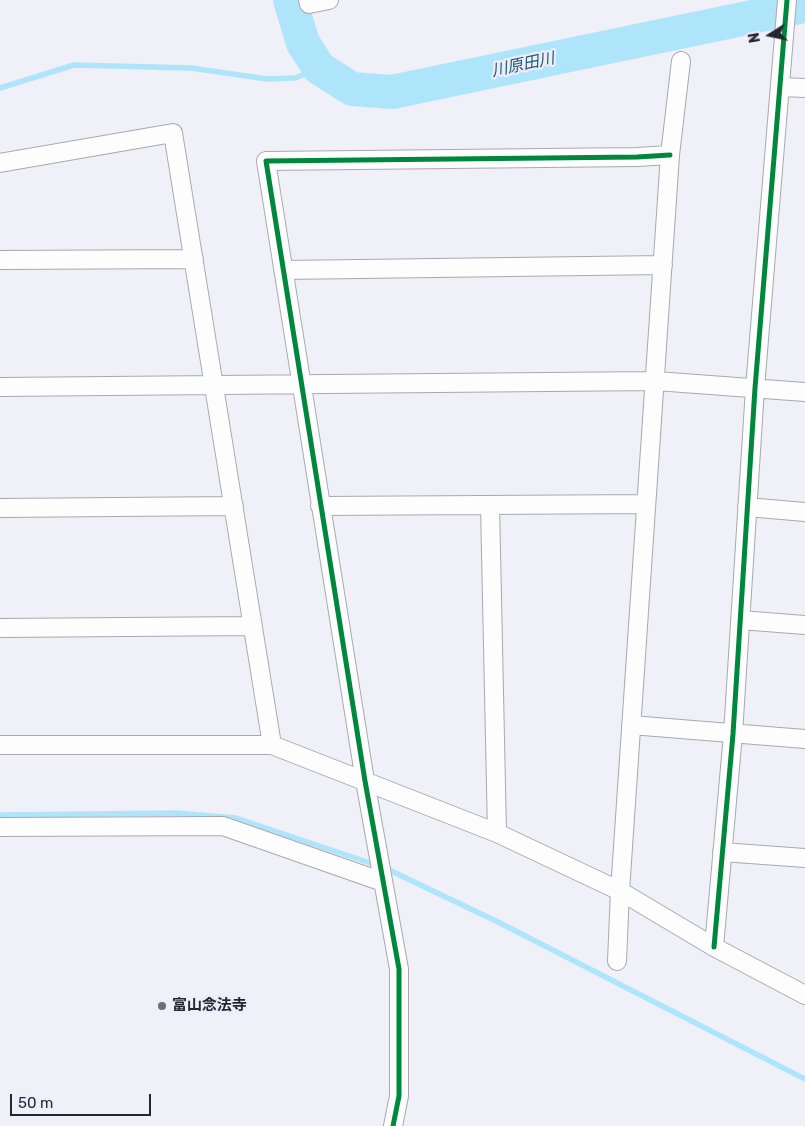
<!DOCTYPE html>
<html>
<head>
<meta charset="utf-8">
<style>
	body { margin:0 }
	#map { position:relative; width:805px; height:1126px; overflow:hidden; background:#f0f0f8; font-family:Rubik,sans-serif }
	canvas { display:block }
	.north { position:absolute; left:745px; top:10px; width:50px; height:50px; -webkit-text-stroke:4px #edecfb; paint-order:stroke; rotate:260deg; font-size:14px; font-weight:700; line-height:20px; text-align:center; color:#272630 }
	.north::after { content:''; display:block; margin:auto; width:18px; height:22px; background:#272630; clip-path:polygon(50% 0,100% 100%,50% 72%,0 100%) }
	.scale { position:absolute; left:10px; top:1094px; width:141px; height:22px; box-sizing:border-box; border:2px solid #272630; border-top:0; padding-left:6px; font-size:15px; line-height:18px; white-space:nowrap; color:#272630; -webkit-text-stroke:4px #edecfb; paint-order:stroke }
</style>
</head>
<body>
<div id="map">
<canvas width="805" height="1126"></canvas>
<div class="north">N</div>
<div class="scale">50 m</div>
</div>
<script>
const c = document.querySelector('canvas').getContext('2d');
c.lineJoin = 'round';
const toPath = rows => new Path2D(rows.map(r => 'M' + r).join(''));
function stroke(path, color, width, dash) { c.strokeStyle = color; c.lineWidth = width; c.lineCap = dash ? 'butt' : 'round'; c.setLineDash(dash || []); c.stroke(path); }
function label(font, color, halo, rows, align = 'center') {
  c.font = font + ' Rubik,"Noto Sans JP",sans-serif'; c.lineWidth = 4.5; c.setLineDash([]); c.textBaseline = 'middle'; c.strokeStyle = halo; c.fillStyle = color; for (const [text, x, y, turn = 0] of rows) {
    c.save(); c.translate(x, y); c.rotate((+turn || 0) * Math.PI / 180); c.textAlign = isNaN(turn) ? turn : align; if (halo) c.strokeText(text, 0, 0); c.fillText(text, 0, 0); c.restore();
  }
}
stroke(toPath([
	[0,88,74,65,191,68,267,79,295,78,319,68],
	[0,815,177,813,236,818,376,865],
	[385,868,500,923,805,1079]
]), '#afe5fb', 5.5);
stroke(toPath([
	[290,0,303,43,319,68,352,89,392,92,805,6]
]), '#afe5fb', 34);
const street = toPath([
	[308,0,309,4,329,0],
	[781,87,805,88],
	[0,163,173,133,272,745],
	[0,260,194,259],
	[283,270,663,265],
	[0,387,656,381,805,392],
	[490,505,497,833],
	[320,506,646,504],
	[747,507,805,512],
	[0,508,234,506],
	[740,620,805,625],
	[0,628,253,626],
	[631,725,805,739],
	[0,745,272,745,497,833,620,891,714,947,805,995],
	[0,827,223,826,383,882],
	[722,852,805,858],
	[714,947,733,734,755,388,787,0],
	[617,961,620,891,670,155,681,61],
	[393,1126,399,1096,399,969,365,781,266,161,637,157,670,155]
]);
stroke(street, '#a9a8b0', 20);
stroke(street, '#fdfdfe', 18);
stroke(toPath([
	[714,947,733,734,755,388,787,0],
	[393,1126,399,1096,399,969,365,781,266,161,637,157,670,155]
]), '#00873e', 5);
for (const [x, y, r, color] of [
	[162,1006,5,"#6d6d76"]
]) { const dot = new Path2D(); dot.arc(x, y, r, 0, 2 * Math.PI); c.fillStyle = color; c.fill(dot); stroke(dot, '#edecfb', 2); }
label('bold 15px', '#272630', '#edecfb', [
	["富山念法寺",172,1006]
], 'left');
label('italic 16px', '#1c5a6e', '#edecfb', [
	["川原田川",523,65,-12]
]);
</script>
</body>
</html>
